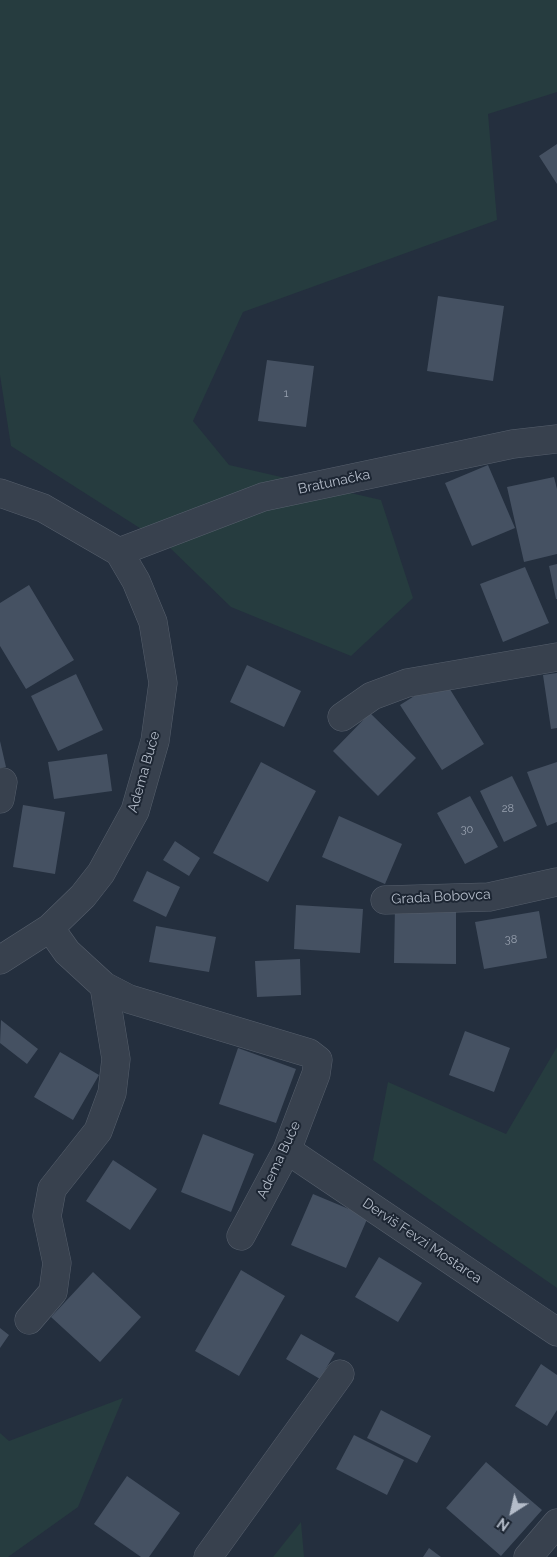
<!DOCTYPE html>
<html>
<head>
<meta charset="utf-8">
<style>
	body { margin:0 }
	#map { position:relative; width:557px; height:1557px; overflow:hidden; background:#242f3e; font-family:Raleway,sans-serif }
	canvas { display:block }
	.north { position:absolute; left:487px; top:1487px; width:50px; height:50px; -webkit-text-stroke:4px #1d2633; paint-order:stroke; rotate:215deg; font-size:14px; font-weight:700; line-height:20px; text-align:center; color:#b4bcc9 }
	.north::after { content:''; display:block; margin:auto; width:18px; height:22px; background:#b4bcc9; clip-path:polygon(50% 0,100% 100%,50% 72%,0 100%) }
</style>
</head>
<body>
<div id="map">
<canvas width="557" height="1557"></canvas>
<div class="north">N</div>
</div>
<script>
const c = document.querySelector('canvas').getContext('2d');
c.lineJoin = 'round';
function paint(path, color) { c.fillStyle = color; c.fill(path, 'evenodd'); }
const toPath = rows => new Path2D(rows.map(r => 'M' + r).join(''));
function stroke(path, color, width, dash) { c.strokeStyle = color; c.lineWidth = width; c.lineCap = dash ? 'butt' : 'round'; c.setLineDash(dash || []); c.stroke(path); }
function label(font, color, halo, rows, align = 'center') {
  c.font = font + ' Raleway,sans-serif'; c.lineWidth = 4; c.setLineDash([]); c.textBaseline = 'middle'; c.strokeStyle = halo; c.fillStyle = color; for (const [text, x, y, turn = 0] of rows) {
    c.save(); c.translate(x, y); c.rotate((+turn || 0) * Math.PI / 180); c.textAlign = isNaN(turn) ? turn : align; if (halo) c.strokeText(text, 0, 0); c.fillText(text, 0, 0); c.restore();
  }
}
paint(toPath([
	[0,0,557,0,557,92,488,114,497,220,243,312,193,421,229,465,381,500,413,598,351,656,231,607,168,546,11,446,0,375],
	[557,1047,557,1288,373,1160,388,1082,506,1134],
	[123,1398,78,1507,8,1557,0,1557,0,1433,9,1441],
	[301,1522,304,1557,273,1557]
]), '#263c3f');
paint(toPath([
	[557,144,557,184,539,156],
	[438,296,504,306,493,381,427,371],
	[267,360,314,366,306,427,258,421],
	[488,465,515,528,472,546,445,483],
	[554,477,557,489,557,554,524,562,507,487],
	[557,564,557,599,556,599,549,566],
	[525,567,549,623,503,642,480,584],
	[29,585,74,660,26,689,0,646,0,603],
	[247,665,301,691,284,727,230,702],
	[557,673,557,728,551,729,543,675],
	[76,674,103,730,58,751,31,696],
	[443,678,484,744,442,770,400,705],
	[370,713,416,758,378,796,333,751],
	[0,741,6,767,0,768],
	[107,754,112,791,54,799,48,762],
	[261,762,316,791,268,882,213,853],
	[557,762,557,822,547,826,527,772],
	[512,776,537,826,504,842,480,791],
	[470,796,498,847,465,864,437,813],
	[23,805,65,812,55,874,13,867],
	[339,816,402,844,385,884,322,857],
	[175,841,200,858,189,876,163,860],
	[147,871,180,887,166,917,133,901],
	[296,905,363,909,360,953,294,949],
	[395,905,456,906,456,964,394,963],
	[539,911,547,958,484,969,475,922],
	[156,926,216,937,209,972,149,962],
	[300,959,301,995,257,997,255,961],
	[1,1020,38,1049,27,1064,0,1043],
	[465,1031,510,1048,494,1092,449,1075],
	[238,1048,296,1069,276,1123,219,1104],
	[60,1052,99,1075,73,1120,34,1097],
	[203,1134,254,1154,231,1212,181,1192],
	[113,1160,157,1189,130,1230,86,1201],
	[313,1194,368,1217,346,1268,291,1245],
	[379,1257,422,1283,398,1322,355,1297],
	[241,1270,285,1296,239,1376,195,1351],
	[93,1272,141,1317,100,1362,51,1317],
	[0,1328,9,1335,0,1348],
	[301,1334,335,1353,320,1379,286,1359],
	[541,1364,557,1375,557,1410,547,1426,515,1406],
	[381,1410,431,1436,417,1463,367,1438],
	[354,1435,404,1460,387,1495,336,1469],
	[486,1462,542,1510,501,1556,446,1508],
	[127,1476,180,1513,149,1557,141,1557,94,1524],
	[429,1548,441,1557,423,1557]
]), '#455162');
const minor = toPath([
	[0,493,43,508,119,552,136,581,153,622,163,683,155,741,135,811,101,873,83,896,50,928,0,960],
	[119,552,263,497,513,444,557,439],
	[342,717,372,696,407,683,557,657],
	[0,799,3,782],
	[385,900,489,897,557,882],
	[50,928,67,952,104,986,129,999,309,1053,318,1060,316,1074,287,1150,241,1236],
	[287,1150,557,1332],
	[29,1320,53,1292,57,1263,47,1216,52,1189,98,1131,112,1093,116,1059,104,986],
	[208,1557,340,1374],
	[528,1557,557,1523]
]);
stroke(minor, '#565f6c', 29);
stroke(minor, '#38414e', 28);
label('11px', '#98a1af', null, [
	["1",286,394],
	["28",508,809],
	["30",467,830],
	["38",511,940]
]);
label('14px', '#b4bcc9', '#1d2633', [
	["Bratunačka",334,482,-12],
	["Adema Buće",144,772,-74],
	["Grada Bobovca",441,897,-3],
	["Adema Buće",279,1160,-65],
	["Derviš Fevzi Mostarca",422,1241,34]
]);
</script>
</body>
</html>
